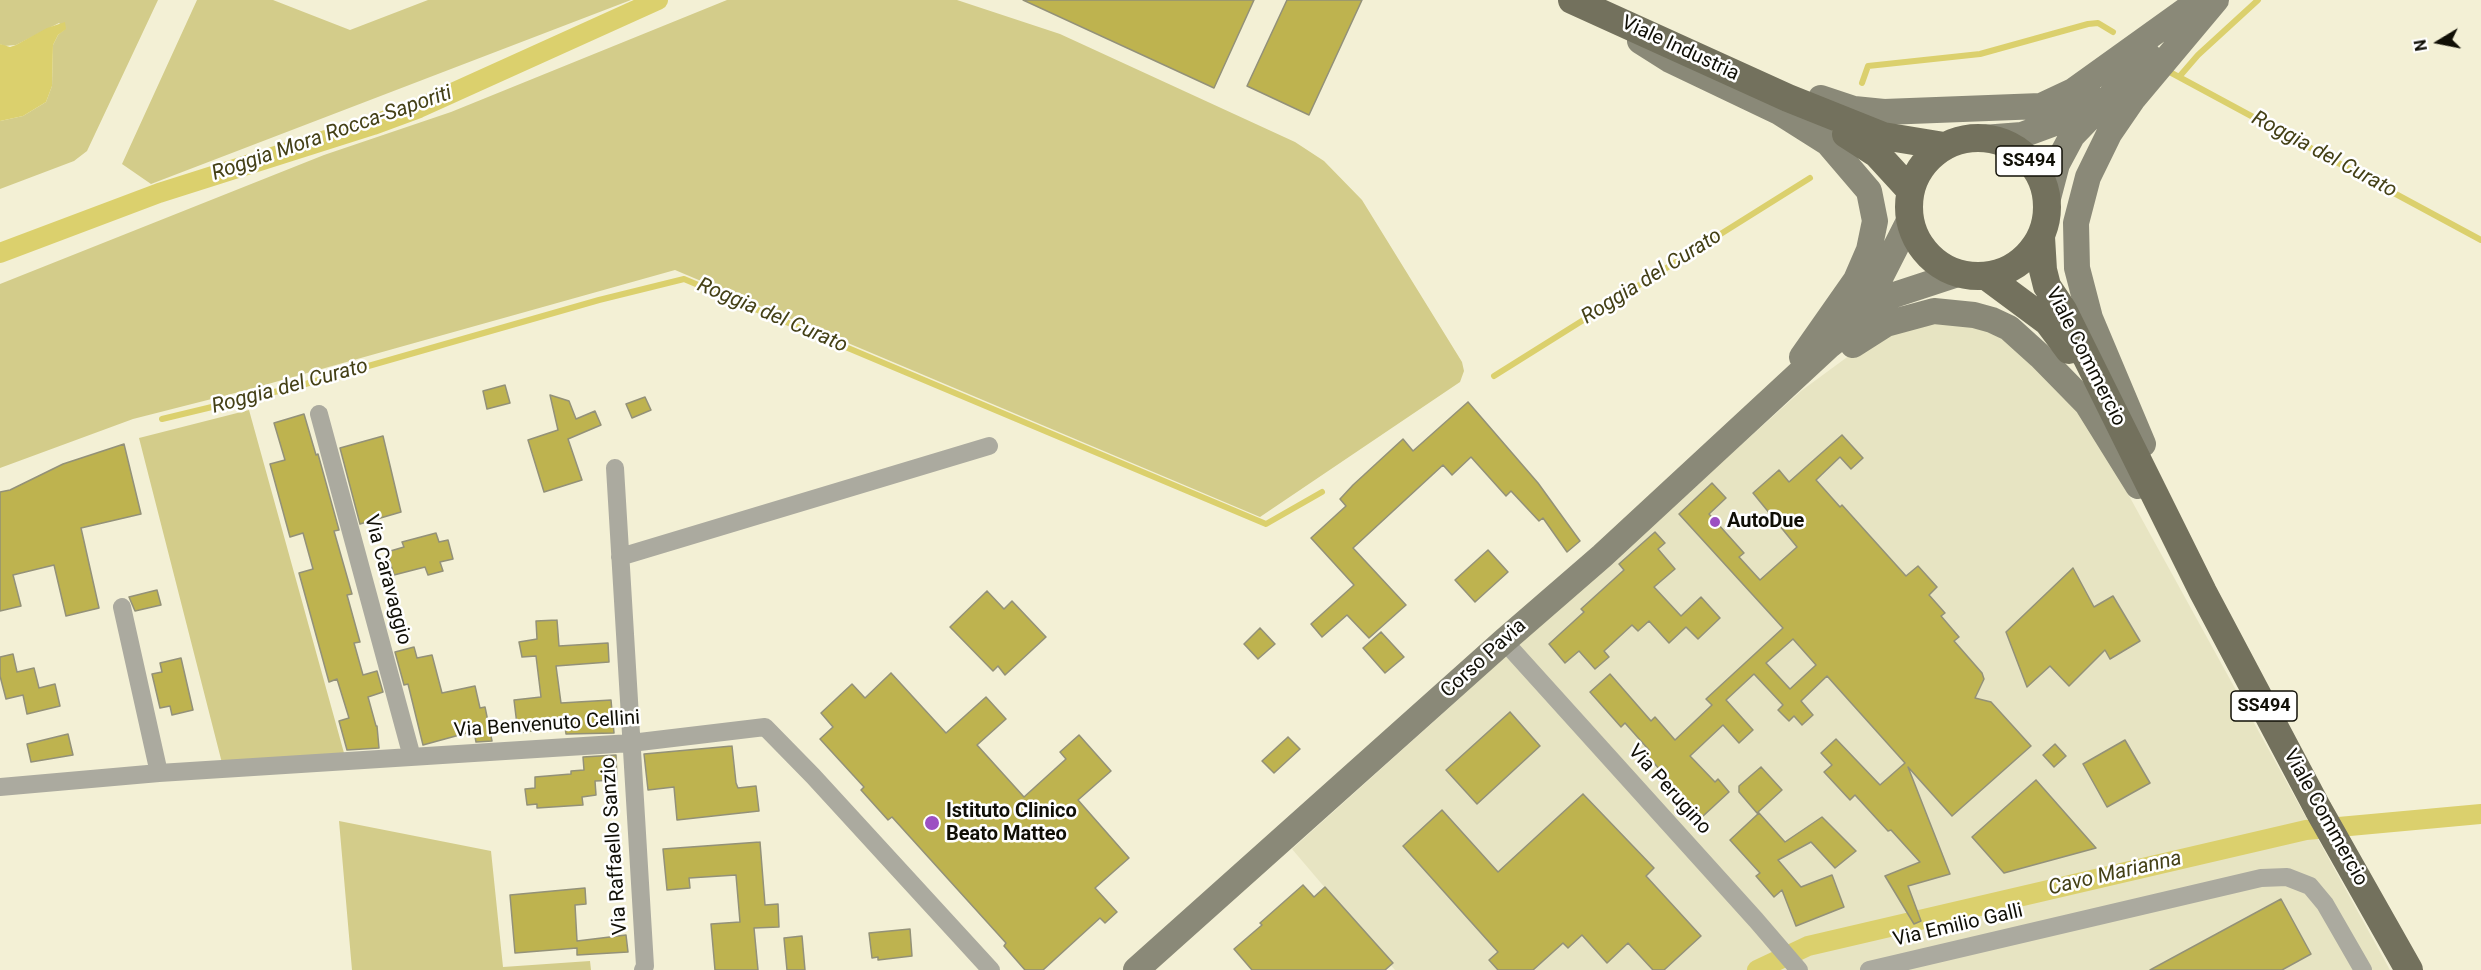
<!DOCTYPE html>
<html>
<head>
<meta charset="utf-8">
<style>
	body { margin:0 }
	#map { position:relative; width:2481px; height:970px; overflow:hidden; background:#f3f0d5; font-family:Roboto,sans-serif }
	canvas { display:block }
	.north { position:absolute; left:2409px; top:12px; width:60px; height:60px; -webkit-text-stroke:4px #fff; paint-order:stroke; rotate:260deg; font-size:16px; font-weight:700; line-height:24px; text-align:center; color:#100f06 }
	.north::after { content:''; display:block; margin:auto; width:21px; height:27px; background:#100f06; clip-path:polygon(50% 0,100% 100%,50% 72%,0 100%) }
</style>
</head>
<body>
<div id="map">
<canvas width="2481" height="970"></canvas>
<div class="north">N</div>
</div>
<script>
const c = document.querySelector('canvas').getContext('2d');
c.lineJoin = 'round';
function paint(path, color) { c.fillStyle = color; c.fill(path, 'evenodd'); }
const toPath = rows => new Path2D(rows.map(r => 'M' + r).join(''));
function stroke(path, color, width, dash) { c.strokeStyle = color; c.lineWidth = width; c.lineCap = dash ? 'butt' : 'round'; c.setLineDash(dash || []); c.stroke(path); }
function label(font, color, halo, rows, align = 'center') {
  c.font = font + ' Roboto,sans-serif'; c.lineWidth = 5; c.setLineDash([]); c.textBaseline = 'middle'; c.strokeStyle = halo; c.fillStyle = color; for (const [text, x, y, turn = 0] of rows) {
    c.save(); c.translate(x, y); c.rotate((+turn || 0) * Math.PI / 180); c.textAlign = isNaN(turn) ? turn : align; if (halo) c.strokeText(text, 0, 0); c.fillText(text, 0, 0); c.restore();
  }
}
paint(toPath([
	[1943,319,2001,333,2084,414,2390,970,1395,970,1292,849,1801,391,1850,355,1893,330]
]), '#e7e4c2');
paint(toPath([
	[0,0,158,0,87,151,74,161,0,189,0,121,23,116,46,102,52,86,53,45,58,35,65,29,59,23,16,45,4,46,0,44],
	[197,0,273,0,350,30,428,0,631,0,151,184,122,164],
	[727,0,957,0,1060,34,1295,142,1324,161,1362,200,1462,362,1464,371,1460,382,1260,517,675,270,243,391,133,419,0,468,0,284,324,155,451,112],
	[249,410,344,753,222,763,139,438],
	[339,821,491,851,503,967,590,961,591,970,352,970]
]), '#d3cc8a');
paint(toPath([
	[65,22,66,29,58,35,53,45,52,86,46,102,23,116,0,121,0,44,10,47,16,45,47,28]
]), '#dbd06d');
stroke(toPath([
	[2166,70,2481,240],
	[2179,77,2198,55,2258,0],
	[1862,83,1868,66,1980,54,2088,24,2098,23,2113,32],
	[1494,376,1810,178],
	[162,419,295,387,599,300,684,279,1266,524,1322,492]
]), '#dbd06d', 6);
stroke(toPath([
	[0,253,159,193,373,125,419,108,658,0],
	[1757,970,1808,946,2306,830,2481,814]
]), '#dbd06d', 20);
const building = toPath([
	[1023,0,1254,0,1214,88,1023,0],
	[1287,0,1362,0,1309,115,1247,86,1287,0],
	[505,385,510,403,487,409,483,391,505,385],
	[550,395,569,401,576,419,595,411,601,425,568,439,582,480,544,492,528,440,558,430,550,395],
	[645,397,651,410,632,418,626,404,645,397],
	[1468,402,1538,483,1580,541,1567,552,1543,518,1539,521,1511,491,1506,496,1471,457,1452,475,1443,465,1353,548,1406,605,1369,638,1347,615,1322,637,1311,624,1354,585,1311,538,1346,506,1340,499,1353,485,1403,439,1413,451,1468,402],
	[304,414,316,455,318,454,339,530,334,531,352,594,347,595,360,642,354,643,363,675,377,671,383,692,368,697,376,726,377,726,379,748,347,750,339,721,349,718,337,679,329,682,299,573,313,569,303,533,290,537,270,464,285,460,274,423,304,414],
	[1842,435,1863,458,1851,469,1840,457,1816,480,1840,507,1842,505,1906,576,1918,566,1937,587,1929,595,1945,613,1941,616,1959,637,1954,641,1982,673,1984,679,1975,698,1991,702,2031,746,1952,816,1908,767,1950,874,1908,886,1921,921,1914,924,1885,876,1920,862,1891,830,1888,831,1855,795,1850,800,1824,772,1832,765,1821,753,1836,739,1880,785,1905,763,1827,676,1801,701,1813,715,1802,725,1794,716,1789,721,1778,710,1783,705,1754,674,1726,700,1753,730,1739,743,1723,725,1690,756,1715,782,1718,779,1729,792,1702,817,1668,783,1670,781,1645,753,1649,750,1625,723,1621,727,1590,692,1610,674,1651,721,1655,717,1675,740,1712,705,1706,699,1783,628,1679,514,1712,483,1726,498,1709,514,1744,553,1739,557,1760,580,1797,547,1753,493,1779,470,1789,482,1842,435],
	[1793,639,1816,665,1790,689,1766,663,1793,639],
	[383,436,401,512,360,524,340,448,383,436],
	[124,444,141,514,81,528,99,608,66,616,54,565,13,575,21,606,0,611,0,492,10,490,63,464,124,444],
	[1655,532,1665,543,1658,549,1675,569,1654,587,1681,616,1701,597,1720,618,1698,639,1686,627,1669,643,1649,621,1638,631,1632,625,1604,651,1609,657,1595,669,1579,651,1565,663,1549,644,1584,612,1581,609,1624,570,1619,564,1655,532],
	[436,533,439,542,448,540,453,559,440,562,443,571,428,575,425,567,394,575,387,552,404,547,402,542,436,533],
	[1488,550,1508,572,1475,602,1455,580,1488,550],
	[2073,568,2094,607,2113,596,2140,641,2110,659,2105,650,2069,686,2050,666,2027,687,2006,632,2073,568],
	[157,590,161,605,135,611,129,597,157,590],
	[987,591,1004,609,1012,601,1046,637,1005,675,998,666,993,671,950,627,987,591],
	[557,620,559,646,608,643,609,662,556,666,561,703,611,700,614,733,566,734,565,726,518,733,514,700,541,697,536,656,522,657,519,642,537,639,536,621,557,620],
	[1260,628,1275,644,1258,659,1244,644,1260,628],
	[1381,632,1404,657,1385,673,1363,648,1381,632],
	[414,647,417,658,432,655,442,693,475,686,480,708,485,707,492,741,476,742,474,731,423,745,408,684,404,685,395,652,414,647],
	[13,654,17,672,34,668,39,688,55,684,60,706,27,714,23,695,6,699,0,676,0,657,13,654],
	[181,658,193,710,172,715,170,706,160,708,152,674,162,672,160,663,181,658],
	[891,673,946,733,986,697,1006,719,977,745,1024,797,1066,759,1060,752,1079,735,1111,771,1078,800,1129,858,1095,888,1117,912,1105,923,1100,918,1043,970,1025,970,1004,946,1006,943,892,817,888,820,861,790,864,787,820,739,833,727,821,713,852,684,865,698,891,673],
	[1510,712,1540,746,1477,804,1446,770,1510,712],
	[68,734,73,755,31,762,27,744,68,734],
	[1288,737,1300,749,1274,773,1262,761,1288,737],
	[2125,740,2150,783,2107,807,2083,764,2125,740],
	[2055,744,2066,756,2054,767,2043,755,2055,744],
	[732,746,736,783,738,788,756,786,759,811,677,820,674,787,648,790,644,754,732,746],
	[616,755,617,780,595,781,596,795,582,797,583,805,537,808,537,804,527,805,525,789,535,788,535,777,571,774,571,771,584,770,583,757,616,755],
	[1761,767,1782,790,1757,813,1739,792,1739,786,1761,767],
	[2036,780,2096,848,2004,873,1972,837,2036,780],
	[1583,794,1654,868,1646,876,1701,936,1664,970,1653,970,1628,943,1607,963,1582,935,1568,948,1563,943,1533,970,1498,970,1489,960,1498,952,1403,846,1442,810,1498,872,1583,794],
	[1759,813,1785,842,1822,817,1856,851,1835,868,1811,842,1778,860,1801,887,1832,875,1844,907,1796,926,1782,890,1774,897,1756,876,1760,873,1730,840,1759,813],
	[760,842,765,905,778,904,779,927,754,928,758,970,715,970,711,924,740,922,736,875,689,878,690,888,667,890,663,849,760,842],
	[1303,885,1314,897,1325,887,1393,963,1385,970,1252,970,1234,949,1262,925,1260,923,1303,885],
	[585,888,586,904,575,905,577,941,626,935,628,952,577,955,577,948,515,953,510,895,585,888],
	[2281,899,2311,954,2282,970,2150,970,2281,899],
	[910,929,912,956,878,960,878,957,872,958,869,933,910,929],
	[802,936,805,970,787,970,784,938,802,936]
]);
paint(building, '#beb34f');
stroke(building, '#939178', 1.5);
stroke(toPath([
	[319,414,412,757],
	[615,468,645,966,643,970],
	[620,557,989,446],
	[122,607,159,773],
	[1504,641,1756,920,1799,970],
	[0,787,159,773,631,743,765,727,813,776,991,970],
	[1869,970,2261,878,2287,877,2310,886,2325,904,2363,970]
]), '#abaa9f', 18);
stroke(toPath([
	[1640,41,1670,60,1779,112,1828,143,1869,191,1875,221,1869,250,1856,280,1802,357],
	[1821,98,1854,109,1884,112,2041,106,2073,91,2200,0],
	[1983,138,2022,135,2060,121,2092,98],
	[2047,202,2057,164,2072,136,2149,56],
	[1851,316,1879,280,1910,219],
	[1853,345,1886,324,1934,311,1974,315,1992,320,2009,328,2040,356,2087,404,2138,486],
	[2143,444,2090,318,2077,268,2076,223,2088,177,2109,134,2133,99,2216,0],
	[1136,970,1504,641,1602,556,1830,345,1891,296,1958,274]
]), '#8a8978', 26);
stroke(toPath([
	[1572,0,1788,98,1883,136,1944,146],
	[1846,134,1877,154,1910,190],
	'1909 207a69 69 0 1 1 138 0a69 69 0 1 1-138 0Z',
	[2041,237,2043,270,2047,286,2063,310,2203,592,2318,809,2409,970],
	[1986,276,2048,322,2069,350]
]), '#73715d', 28);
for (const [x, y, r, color] of [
	[1715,522,6,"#9c50c2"],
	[932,823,8,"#9c50c2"]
]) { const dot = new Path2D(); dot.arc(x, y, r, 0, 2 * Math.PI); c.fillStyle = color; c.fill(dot); stroke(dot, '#fff', 2); }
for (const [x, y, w] of [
	[2029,161,66],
	[2264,706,66]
]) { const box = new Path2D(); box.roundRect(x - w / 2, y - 15, w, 30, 4.5); c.fillStyle = '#fff'; c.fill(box); stroke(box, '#100f06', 1.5); }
label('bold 18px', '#100f06', null, [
	["SS494",2029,161],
	["SS494",2264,706]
]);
label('20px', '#100f06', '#fff', [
	["Viale Industria",1680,49,25],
	["Viale Commercio",2085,357,63],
	["Via Caravaggio",387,580,75],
	["Corso Pavia",1484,659,-42],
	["Via Benvenuto Cellini",547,725,-4],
	["Via Perugino",1669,790,48],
	["Viale Commercio",2325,818,61],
	["Via Raffaello Sanzio",615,846,-94],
	["Via Emilio Galli",1958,926,-13]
]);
label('bold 20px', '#100f06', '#fff', [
	["AutoDue",1727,522],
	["Istituto Clinico",946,812],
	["Beato Matteo",946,835]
], 'left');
label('italic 21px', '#444016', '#fff', [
	["Roggia Mora Rocca-Saporiti",332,134,-19],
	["Roggia del Curato",2324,155,28],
	["Roggia del Curato",1652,277,-32],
	["Roggia del Curato",772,316,23],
	["Roggia del Curato",290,387,-15],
	["Cavo Marianna",2115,874,-13]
]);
</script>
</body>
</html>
